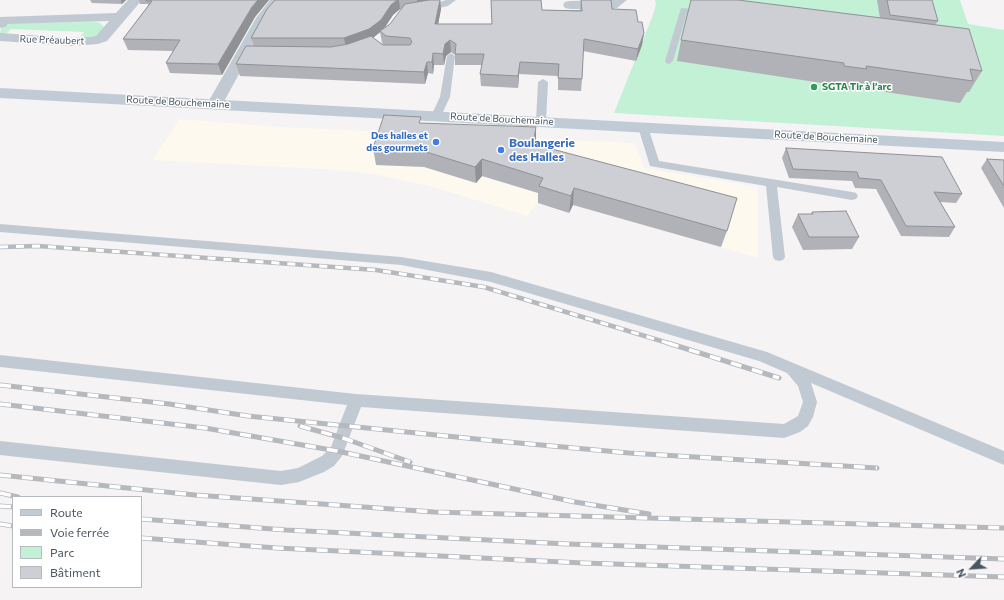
<!DOCTYPE html>
<html>
<head>
<meta charset="utf-8">
<style>
	body { margin:0 }
	#map { position:relative; width:1004px; height:600px; overflow:hidden; background:#f5f3f3; font-family:Commissioner,sans-serif }
	canvas { display:block }
	.legend { position:absolute; left:12px; top:496px; width:130px; height:92px; box-sizing:border-box; background:#fff; border:1px solid #b7bbc0; margin:0; padding:5px 7px; list-style:none; font-size:12px; color:#4a5661 }
	.legend li { display:flex; align-items:center; gap:8px; height:20px }
	.legend b { width:20px; border:1px solid #b7bbc0 }
	.north { position:absolute; left:952px; top:548px; width:40px; height:40px; -webkit-text-stroke:3px #fff; paint-order:stroke; rotate:245deg; font-size:11px; font-weight:700; line-height:16px; text-align:center; color:#4a5661 }
	.north::after { content:''; display:block; margin:auto; width:14px; height:18px; background:#4a5661; clip-path:polygon(50% 0,100% 100%,50% 72%,0 100%) }
</style>
</head>
<body>
<div id="map">
<canvas width="1004" height="600"></canvas>
<ul class="legend">
<li><b style="height:5px;background:#c1cbd6"></b>Route</li>
<li><b style="height:5px;background:#b5b8bd"></b>Voie ferrée</li>
<li><b style="height:11px;background:#c3f1d5"></b>Parc</li>
<li><b style="height:11px;background:#cdcfd5"></b>Bâtiment</li>
</ul>
<div class="north">N</div>
</div>
<script>
const c = document.querySelector('canvas').getContext('2d');
c.lineJoin = 'round';
function paint(path, color) { c.fillStyle = color; c.fill(path, 'evenodd'); }
const toPath = rows => new Path2D(rows.map(r => 'M' + r).join(''));
function stroke(path, color, width, dash) { c.strokeStyle = color; c.lineWidth = width; c.lineCap = dash ? 'butt' : 'round'; c.setLineDash(dash || []); c.stroke(path); }
function label(font, color, halo, rows, align = 'center') {
  c.font = font + ' Commissioner,sans-serif'; c.lineWidth = 3; c.setLineDash([]); c.textBaseline = 'middle'; c.strokeStyle = halo; c.fillStyle = color; for (const [text, x, y, turn = 0] of rows) {
    c.save(); c.translate(x, y); c.rotate((+turn || 0) * Math.PI / 180); c.textAlign = isNaN(turn) ? turn : align; if (halo) c.strokeText(text, 0, 0); c.fillText(text, 0, 0); c.restore();
  }
}
paint(toPath([
	[180,119,280,127,635,143,644,168,758,187,758,258,573,205,569,213,538,203,527,216,437,188,373,174,337,170,152,160]
]), '#fdf9ef');
paint(toPath([
	[655,0,960,0,968,24,1004,30,1004,136,614,113,653,15,656,4],
	[96,22,100,23,105,28,101,33,88,38,79,38,84,32,11,29,5,35,0,34,1,28,9,24,16,23]
]), '#c3f1d5');
paint(toPath([
	[446,0,456,0,448,6,425,11,421,9,422,7,446,0],
	[681,8,705,10,709,12,705,14,687,13,673,61,669,64,666,63,665,61,681,8],
	[451,53,455,56,450,97,440,118,432,118,431,116,440,97,447,56,451,53],
	[543,79,548,82,546,121,541,124,536,121,538,82,543,79],
	[643,124,648,127,659,161,852,192,856,193,858,196,856,199,852,200,777,187,785,257,783,260,779,261,775,260,773,257,766,186,650,166,638,127,643,124],
	[0,224,401,257,491,272,767,352,1004,451,1004,465,811,383,817,402,813,417,808,426,800,432,784,438,361,407,342,456,334,466,324,472,299,482,281,485,0,455,0,441,281,471,298,468,322,456,331,447,347,405,0,367,0,355,356,394,784,424,798,416,803,402,798,386,787,373,759,361,491,282,401,265,0,232,0,224]
]), '#c1cad2');
paint(toPath([
	[128,0,142,0,107,41,98,44,73,46,0,41,0,33,73,38,91,37,97,35,109,21,8,24,5,27,0,28,0,17,116,13,128,0],
	[270,0,284,0,269,19,221,107,215,109,209,107,207,104,256,18,270,0],
	[611,0,627,0,617,8,612,9,570,9,565,8,563,5,565,2,570,1,611,0]
]), '#c1cad2');
paint(toPath([
	[0,88,1004,142,1004,152,0,98,0,88]
]), '#c1cbd6');
const railFar1 = toPath([
	[0,247,38,246,376,270,484,287,671,344]
]);
const rail = toPath([
	[668,343,779,378],
	[0,385,169,404,248,416,486,440,629,453,877,468],
	[0,404,205,428,337,451,575,502,649,514],
	[300,426,343,438,410,462],
	[0,475,195,495,434,512,1004,528],
	[0,493,18,497],
	[0,506,13,507],
	[141,519,286,530,568,544,1004,559],
	[0,524,13,526],
	[141,538,277,548,583,563,1004,577]
]);
stroke(railFar1, '#b5b8bd', 4.5);
stroke(rail, '#b5b8bd', 5);
stroke(railFar1, '#fff', 3, [8]);
stroke(rail, '#fff', 3.5, [11]);
paint(toPath([
	[90,0,126,0,122,4,92,3],
	[139,0,269,0,255,17,222,75,170,73,166,63,173,51,128,50,123,39,148,6,148,4,140,4],
	[275,0,441,0,440,0,441,9,438,24,492,24,491,0,541,0,542,10,580,10,581,0,612,9,638,22,644,33,642,45,636,61,583,51,582,79,581,91,558,90,558,76,519,74,518,88,481,86,480,74,482,65,455,65,455,55,451,52,446,56,444,65,434,65,433,74,428,73,425,84,240,76,236,64,254,46,251,38],
	[400,9,402,9,390,24,384,29,393,15],
	[380,32,382,43,384,45,373,38],
	[877,0,932,0,938,21,935,25,982,71,969,92,967,92,960,103,858,88,857,91,835,88,835,85,677,61,681,40,880,18],
	[422,123,536,145,727,231,721,247,573,205,569,213,538,203,538,193,482,176,476,183,424,167,376,165,373,148],
	[786,148,962,194,956,203,940,202,955,227,949,237,901,236,876,189,855,188,852,181,789,178,782,158],
	[987,159,1004,160,1004,208,981,168],
	[812,212,859,237,852,249,803,250,792,227,798,214,811,214]
]), '#b0b2b7');
paint(toPath([
	[121,0,126,0,122,4],
	[258,0,269,0,255,17,222,75,218,64,252,7],
	[397,0,399,0,400,9,393,15,383,30,370,40,346,49,344,38],
	[417,0,441,0,440,0,441,9,436,35,435,24,418,8],
	[644,33,642,45,636,61,638,49],
	[450,40,451,52,446,56,444,65,443,54,445,44],
	[433,53,434,65,433,74,432,62],
	[427,62,428,73,425,84,424,72],
	[520,62,519,74,518,88,518,76],
	[536,127,536,144,532,161,533,144],
	[482,159,482,176,476,183,475,167],
	[574,188,573,205,569,213,571,196]
]), '#909195');
const building = toPath([
	[147,0,258,0,252,7,218,64,166,63,180,40,123,39,152,1,146,1,147,0],
	[275,0,397,0,391,5,381,20,369,29,344,38,251,38,267,9,275,0],
	[429,0,440,0,435,24,492,24,491,0,541,0,542,10,582,11,581,0,611,0,612,9,636,10,638,22,642,22,644,33,638,49,584,39,582,79,558,78,559,64,520,62,518,76,480,74,484,54,455,54,456,44,450,40,445,44,443,54,433,53,432,62,427,62,424,72,236,64,246,46,331,47,348,44,371,36,383,45,410,45,412,42,410,38,386,36,380,31,390,24,405,4,429,0],
	[691,0,738,0,969,29,982,71,970,69,973,81,866,66,867,69,844,66,844,63,681,40,691,0],
	[887,0,932,0,938,21,890,15,887,0],
	[384,115,421,117,419,123,536,127,533,144,737,198,727,231,574,188,571,196,539,186,543,178,482,159,475,167,423,151,373,148,384,115],
	[786,148,942,157,962,194,934,192,955,227,906,226,881,180,859,178,857,172,793,169,786,148],
	[987,159,1004,160,1004,186,987,159],
	[846,211,859,237,809,237,798,214,813,214,812,212,846,211]
]);
paint(building, '#cdcfd5');
stroke(building, '#909195', 1);
for (const [x, y, r, color] of [
	[814,87,4,"#2e9e5b"],
	[436,142,4,"#3f7fe0"],
	[501,150,4,"#3f7fe0"]
]) { const dot = new Path2D(); dot.arc(x, y, r, 0, 2 * Math.PI); c.fillStyle = color; c.fill(dot); stroke(dot, '#fff', 1.5); }
label('10px', '#4a5661', '#fff', [
	["Rue Préaubert",52,40,2],
	["Route de Bouchemaine",178,102,3],
	["Route de Bouchemaine",502,119,3],
	["Route de Bouchemaine",826,137,3]
]);
label('bold 10px', '#27864d', '#fff', [
	["SGTA Tir à l’arc",822,87]
], 'left');
label('bold 10px', '#366cbe', '#fff', [
	["Des halles et",428,136],
	["des gourmets",428,148]
], 'right');
label('bold 12px', '#366cbe', '#fff', [
	["Boulangerie",509,143],
	["des Halles",509,157]
], 'left');
</script>
</body>
</html>
